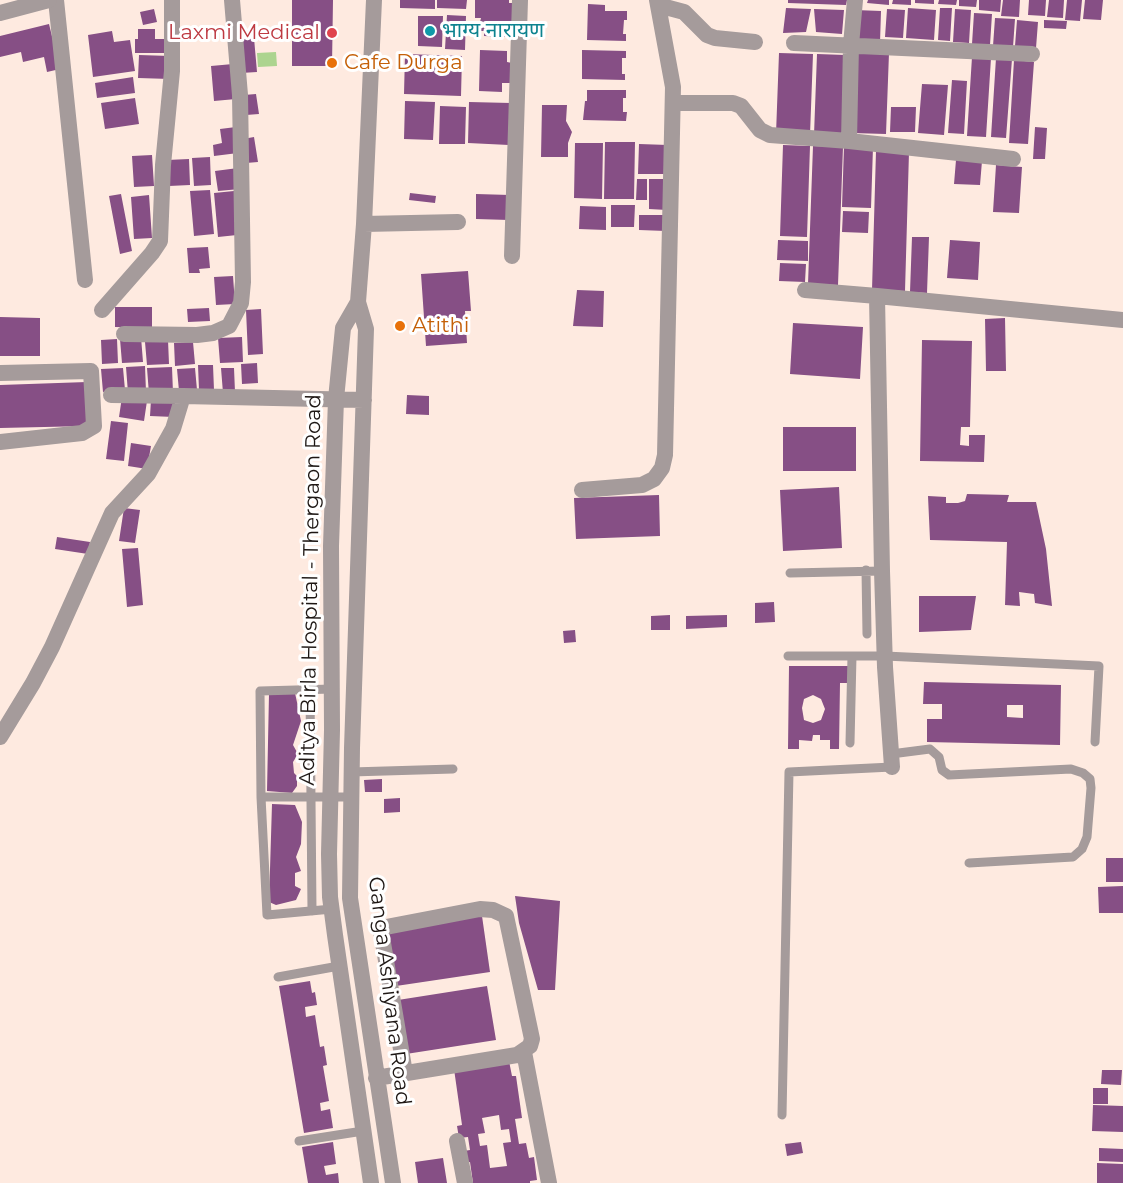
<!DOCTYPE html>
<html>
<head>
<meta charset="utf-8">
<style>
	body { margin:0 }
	canvas { display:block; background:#feeae0 }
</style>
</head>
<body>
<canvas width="1123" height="1183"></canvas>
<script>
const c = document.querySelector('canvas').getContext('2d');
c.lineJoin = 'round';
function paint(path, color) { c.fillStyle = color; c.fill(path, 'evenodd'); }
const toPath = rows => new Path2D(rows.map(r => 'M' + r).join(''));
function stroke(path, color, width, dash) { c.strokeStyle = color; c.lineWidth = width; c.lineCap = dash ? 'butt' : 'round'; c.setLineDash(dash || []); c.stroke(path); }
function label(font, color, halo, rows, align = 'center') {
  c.font = font + ' Montserrat,"Noto Sans Devanagari",sans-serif'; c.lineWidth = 6; c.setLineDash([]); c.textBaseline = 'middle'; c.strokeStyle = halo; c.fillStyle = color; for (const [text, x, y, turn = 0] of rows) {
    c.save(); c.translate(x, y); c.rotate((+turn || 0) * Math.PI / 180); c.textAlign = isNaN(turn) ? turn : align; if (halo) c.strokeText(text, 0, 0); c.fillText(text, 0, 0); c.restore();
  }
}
paint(toPath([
	[276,52,277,66,258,67,257,53]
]), '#acd48f');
paint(toPath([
	[292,0,333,0,332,66,292,66],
	[400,0,435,0,435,9,400,8],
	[437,0,467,0,466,9,437,8],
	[475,0,509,0,509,3,513,3,512,26,508,26,508,37,484,36,484,31,478,31,478,22,480,22,481,18,475,18],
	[788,0,847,0,846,5,788,3],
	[868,0,889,0,889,5,867,3],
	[893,0,911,0,911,5,892,4],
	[915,0,934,0,934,4,915,3],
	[939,0,957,0,956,5,938,4],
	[959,0,977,0,976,7,959,6],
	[979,0,1001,0,1000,12,979,10],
	[1003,0,1020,0,1019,17,1001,16],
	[1029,0,1046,0,1045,16,1028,15],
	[1049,0,1064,0,1063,18,1047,17],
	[1067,0,1082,0,1080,21,1065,20],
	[1085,0,1103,0,1101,20,1083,19],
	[588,4,605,5,605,11,627,11,627,20,624,20,623,34,626,34,626,41,587,40],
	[786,8,811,9,806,32,783,33],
	[908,8,936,10,934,40,906,38],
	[940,8,952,8,950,41,938,40],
	[154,9,157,22,143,25,140,12],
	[814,9,844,10,842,34,816,32],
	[887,9,905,10,903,38,885,37],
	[955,9,971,10,969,43,953,42],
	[855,10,881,11,880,43,853,42],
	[974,13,992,14,990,45,972,44],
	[447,15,466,16,465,50,445,49],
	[418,16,443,16,442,47,418,46],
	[995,18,1015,19,1013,47,993,46],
	[1017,20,1038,22,1036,48,1015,46],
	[1044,20,1067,21,1066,29,1044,28],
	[49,24,60,69,47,72,44,57,23,62,21,52,0,57,0,36],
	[138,29,155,29,155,39,169,39,169,53,135,53,135,39,138,39],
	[112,31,114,42,130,40,135,71,93,77,88,35],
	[254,38,257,72,241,73,238,40],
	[480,50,507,51,507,62,512,63,511,83,502,83,502,92,479,91],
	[582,50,626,51,626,58,622,58,622,74,625,74,625,80,582,79],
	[855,52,889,53,886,134,852,133],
	[779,53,813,54,810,135,776,134],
	[405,54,462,56,461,96,404,94],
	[817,54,845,55,842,136,814,135],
	[139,55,170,56,170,79,138,78],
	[972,57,991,58,986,137,967,136],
	[996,58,1012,59,1006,138,991,137],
	[1014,60,1034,62,1028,144,1009,143],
	[233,64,236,99,214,101,211,66],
	[133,77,135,93,97,98,95,83],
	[952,80,967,81,964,134,948,133],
	[922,84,948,85,944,135,918,133],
	[587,90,626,90,626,98,623,98,623,112,627,112,626,121,583,120,585,101,587,101],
	[256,94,259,114,246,115,244,95],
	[135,98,139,124,105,129,101,103],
	[405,101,435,102,433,140,404,139],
	[469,102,511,103,509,145,468,143],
	[542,105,567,105,566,121,572,132,568,143,568,157,541,157],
	[440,106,466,107,465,144,439,144],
	[891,107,916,107,915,132,890,132],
	[236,127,238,153,214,156,213,145,222,143,220,129],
	[1035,127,1047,128,1045,159,1033,159],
	[254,137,258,162,246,163,243,139],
	[605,142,635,142,634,199,604,199],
	[575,143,603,143,602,199,574,198],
	[639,144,668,145,667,174,638,174],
	[783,145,810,146,807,237,780,236],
	[813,146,843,147,838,285,808,284],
	[844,146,873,147,871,208,842,207],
	[876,151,909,152,905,291,872,290],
	[152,155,154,186,134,187,132,156],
	[210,157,211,185,194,186,192,158],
	[189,159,190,185,169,186,167,160],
	[956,160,982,161,980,185,954,184],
	[996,165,1022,167,1019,213,993,212],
	[238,168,240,189,218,191,215,171],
	[637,179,647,179,647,200,636,200],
	[649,179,668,179,667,210,649,209],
	[210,190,214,234,194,236,190,191],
	[234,191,237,235,218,237,214,193],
	[410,193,436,196,435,203,409,200],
	[121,194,132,251,120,254,109,196],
	[476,194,510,195,509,220,476,219],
	[149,195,152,238,134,239,131,197],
	[611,205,635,205,634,227,611,227],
	[580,206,606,207,606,230,579,229],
	[843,211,869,212,868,233,842,232],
	[639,215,666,215,666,231,639,230],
	[912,237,929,237,927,293,910,292],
	[778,240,808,241,808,261,777,260],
	[950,240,980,242,978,280,947,278],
	[208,247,210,268,199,269,200,273,189,273,187,248],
	[780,263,806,264,805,282,779,281],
	[468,271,471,311,465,311,467,343,426,346,421,274],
	[233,276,235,304,216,305,214,277],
	[577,290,604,291,603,327,573,326],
	[115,307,152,307,152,328,115,327],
	[209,308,210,321,188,322,187,309],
	[261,309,263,354,248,355,246,310],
	[0,317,40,318,40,356,0,356],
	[1005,318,1006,371,986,371,985,319],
	[793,323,863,327,860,379,790,374],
	[141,337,143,362,122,363,120,339],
	[242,337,243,362,220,363,218,338],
	[117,339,118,363,102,364,101,340],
	[168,340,169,364,147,365,145,342],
	[922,340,972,341,970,427,961,427,960,445,969,446,969,435,985,435,984,462,920,461],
	[193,342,195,364,175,366,174,343],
	[257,363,258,383,242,384,241,364],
	[198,365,213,365,214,390,199,390],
	[145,366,146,392,128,393,126,367],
	[172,367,173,393,149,394,147,368],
	[123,368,125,390,103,392,101,369],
	[195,368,197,390,179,391,177,369],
	[221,368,234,368,235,392,223,393],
	[87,382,88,426,0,428,0,385],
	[407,395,429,396,429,415,406,414],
	[122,397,147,401,144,421,119,417],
	[151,400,175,401,174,417,150,416],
	[111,421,128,423,124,461,106,459],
	[783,427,856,427,856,471,783,471],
	[131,443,151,446,147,469,128,466],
	[839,487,842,548,783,551,780,490],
	[967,494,1009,495,1007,502,1036,502,1046,549,1052,606,1035,603,1034,594,1019,592,1020,606,1005,605,1007,542,930,540,928,496,946,497,946,503,958,503,965,501],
	[659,495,660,536,576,539,574,498],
	[124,508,140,510,135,543,119,541],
	[57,537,90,542,88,554,55,549],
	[138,548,143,605,127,607,122,549],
	[919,596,976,596,971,630,919,632],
	[774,602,775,622,755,623,755,603],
	[670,615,670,630,651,630,651,616],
	[727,615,727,627,686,629,686,616],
	[575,630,576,642,564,643,563,631],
	[789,666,848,666,848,683,840,683,839,749,830,749,830,740,820,740,820,735,813,735,812,741,799,740,799,749,788,749],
	[813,695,821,699,825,709,821,720,813,723,804,720,802,708,804,699],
	[924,682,1061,685,1060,745,927,742,927,719,942,719,942,704,923,704],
	[1007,705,1023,705,1023,718,1007,717],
	[295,693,301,721,293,745,298,754,293,762,294,773,297,776,297,786,292,793,267,791,269,694],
	[382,779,382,792,365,792,364,780],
	[400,798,400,812,384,813,384,799],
	[272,804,295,805,302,822,301,844,296,857,301,871,295,873,295,886,301,889,296,900,276,905,269,902],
	[1106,858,1123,858,1123,882,1106,882],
	[1123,886,1123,913,1099,913,1098,887],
	[515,896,560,901,555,990,538,990,519,923],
	[482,916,490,972,396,986,388,930],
	[310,981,312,993,315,992,317,1005,305,1007,306,1017,315,1015,320,1047,324,1046,327,1065,323,1066,329,1101,320,1103,321,1111,330,1109,333,1128,304,1133,279,986],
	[487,986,496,1040,406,1054,398,1000],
	[509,1061,512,1076,516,1076,522,1118,515,1119,519,1144,526,1143,529,1158,534,1157,537,1180,530,1181,530,1183,473,1183,470,1162,465,1163,464,1151,470,1150,468,1137,459,1138,457,1126,462,1125,454,1069],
	[499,1115,501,1130,509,1129,511,1142,503,1143,507,1166,490,1168,487,1145,480,1146,478,1134,485,1133,482,1118],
	[1102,1070,1122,1070,1121,1085,1101,1084],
	[1093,1088,1108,1088,1108,1104,1093,1104],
	[1093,1105,1123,1106,1123,1132,1092,1131],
	[333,1142,336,1164,324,1166,326,1175,338,1173,339,1183,308,1183,302,1147],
	[801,1142,803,1153,787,1156,785,1144],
	[1099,1148,1123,1149,1123,1162,1099,1161],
	[443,1158,447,1183,418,1183,415,1162],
	[1097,1163,1123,1164,1123,1183,1097,1183]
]), '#864f85');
stroke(toPath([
	[866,570,867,634],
	[790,573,882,571],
	[788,656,885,656,1099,666,1095,742],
	[332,689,260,691,261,797,351,797],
	[310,690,312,911],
	[850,743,852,656],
	[891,754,930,749,939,757,942,770,949,775,1071,769,1083,773,1090,779,1091,788,1087,837,1082,849,1073,857,969,863],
	[351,772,453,769],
	[261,797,267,915,332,909],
	[278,977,339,966],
	[782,1115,789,772,892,767],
	[299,1141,363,1131]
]), '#a59b9b', 9);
stroke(toPath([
	[56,0,85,280],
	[855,0,851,45,849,141,1013,159],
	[658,5,684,12,707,35,715,38,755,42],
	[794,43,1032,54],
	[673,103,733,103,741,106,760,130,770,135,849,141],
	[364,224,458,222],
	[512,256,520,0],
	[805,290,877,296],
	[358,302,366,329,352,748,350,898,393,1183],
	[102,310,152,253,160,241,163,165,172,71,172,0],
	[124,334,197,335,213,333,229,326,241,303,243,282,240,95,232,0],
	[0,373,91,371,94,426,82,433,0,442],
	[111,395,183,396],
	[582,490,642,485,654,479,662,468,665,455,673,87,657,0],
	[0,737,33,683,52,647,112,513,148,474,173,429,183,396,364,400],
	[892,767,885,667,882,571,877,296,1123,320],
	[524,1052,549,1183],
	[376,1078,517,1055,530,1046,532,1039,506,916,493,910,480,909,386,927,381,931,405,1073],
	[457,1141,465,1183],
	[371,1183,335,935,330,897,329,854,332,730,331,546,336,399,343,328,358,302,364,224,374,0]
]), '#a59b9b', 16);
stroke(toPath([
	[0,13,49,0]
]), '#a59b9b', 16);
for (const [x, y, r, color] of [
	[430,31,6,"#0f9aa8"],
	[332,33,6,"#e0444e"],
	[332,63,6,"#e8710a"],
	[400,326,6,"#e8710a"]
]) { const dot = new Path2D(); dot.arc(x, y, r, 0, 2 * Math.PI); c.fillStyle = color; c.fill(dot); stroke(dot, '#fff', 2); }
label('21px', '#0d838f', '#fff', [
	["भाग्य नारायण",442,31]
], 'left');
label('21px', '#be3a42', '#fff', [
	["Laxmi Medical",320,33]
], 'right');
label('21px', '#c56008', '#fff', [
	["Cafe Durga",344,63],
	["Atithi",412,326]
], 'left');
label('21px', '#1e1714', '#fff', [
	["Aditya Birla Hospital - Thergaon Road",311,590,-89],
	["Ganga Ashiyana Road",389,991,83]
]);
</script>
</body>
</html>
